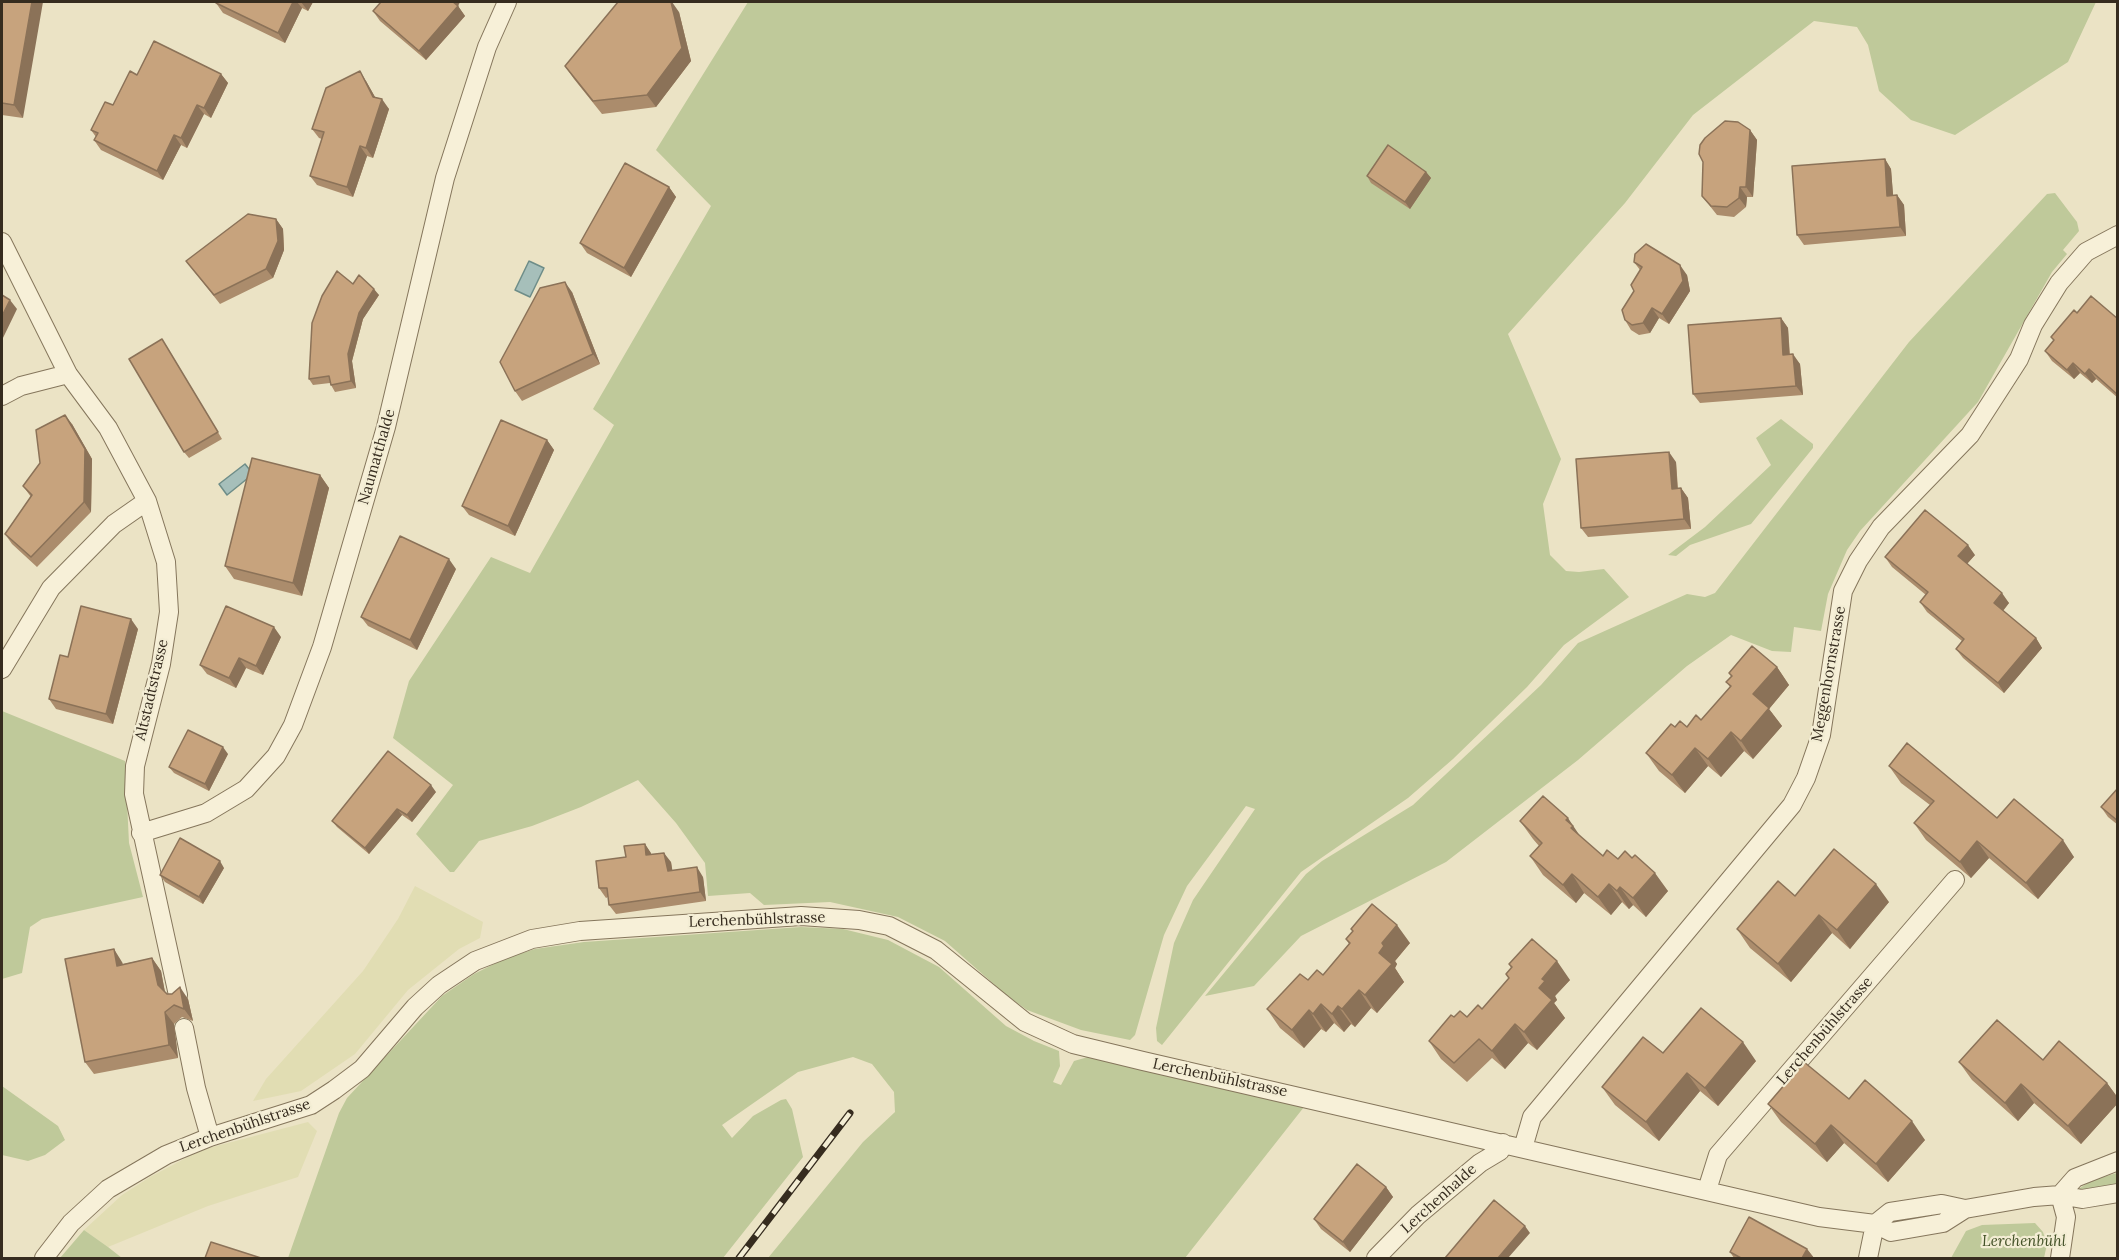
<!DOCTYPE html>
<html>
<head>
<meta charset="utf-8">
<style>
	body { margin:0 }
	#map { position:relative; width:2119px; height:1260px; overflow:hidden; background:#ebe3c5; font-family:Lora,serif }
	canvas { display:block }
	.frame { position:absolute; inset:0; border:3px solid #362c1f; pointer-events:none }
</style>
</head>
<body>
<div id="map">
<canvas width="2119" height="1260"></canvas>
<div class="frame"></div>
</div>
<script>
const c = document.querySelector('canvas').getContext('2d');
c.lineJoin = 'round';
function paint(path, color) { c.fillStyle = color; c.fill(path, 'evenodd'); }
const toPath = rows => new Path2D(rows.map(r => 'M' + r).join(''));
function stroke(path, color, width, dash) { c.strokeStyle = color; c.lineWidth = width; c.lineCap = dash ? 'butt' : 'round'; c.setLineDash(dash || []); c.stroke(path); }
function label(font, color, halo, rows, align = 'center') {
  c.font = font + ' Lora,serif'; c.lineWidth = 4.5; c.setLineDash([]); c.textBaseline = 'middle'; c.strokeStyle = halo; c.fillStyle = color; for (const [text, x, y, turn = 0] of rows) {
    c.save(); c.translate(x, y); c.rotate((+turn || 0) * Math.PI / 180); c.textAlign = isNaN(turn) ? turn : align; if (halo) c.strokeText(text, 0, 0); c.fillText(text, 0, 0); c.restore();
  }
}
paint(toPath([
	[415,886,483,922,480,938,459,949,408,990,355,1054,301,1091,253,1101,266,1079,363,971,398,919],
	[308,1122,317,1131,298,1177,208,1206,108,1247,84,1230,122,1195,150,1177,201,1150]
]), '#e1ddb3');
paint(toPath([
	[748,2,2096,2,2068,62,1955,135,1911,120,1879,91,1868,45,1857,27,1814,21,1693,115,1625,203,1508,334,1561,459,1543,504,1550,555,1566,571,1579,572,1604,569,1629,597,1564,645,1527,687,1453,759,1408,798,1301,872,1162,1045,1157,1041,1156,1028,1174,943,1193,900,1255,809,1246,806,1187,886,1164,935,1135,1035,1130,1040,1081,1030,1027,1010,1005,994,945,941,898,917,830,902,764,905,750,893,708,896,705,863,676,823,638,780,581,807,532,826,479,841,454,872,450,872,416,834,453,785,393,738,409,681,491,557,530,573,614,425,593,409,711,206,656,150],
	[2055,193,2077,222,2079,231,2063,250,2067,254,2052,272,1978,402,1860,531,1847,550,1828,594,1821,631,1794,627,1791,652,1772,651,1731,635,1687,666,1578,760,1446,862,1301,936,1254,986,1205,996,1306,874,1322,861,1413,805,1541,685,1578,643,1687,594,1705,597,1715,593,1909,342,2047,194],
	[1781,419,1813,444,1813,448,1751,524,1690,545,1676,556,1668,555,1705,527,1771,465,1756,438],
	[2,711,125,761,129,843,143,897,42,919,30,927,22,973,2,979],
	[801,927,843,929,888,940,939,967,1006,1026,1034,1041,1059,1051,1060,1066,1053,1082,1061,1085,1074,1061,1088,1057,1304,1107,1185,1258,768,1258,863,1142,895,1112,894,1092,872,1064,853,1057,798,1072,722,1125,732,1138,753,1116,781,1100,786,1099,792,1109,803,1157,723,1258,288,1258,339,1113,347,1098,442,996,474,974,506,958,535,949,584,942],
	[2,1086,58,1126,65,1140,45,1155,28,1161,2,1155],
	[2117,1173,2117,1190,2081,1195,2077,1190,2092,1180],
	[2035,1223,2043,1232,2047,1244,2044,1258,1951,1258,1966,1231,1982,1225],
	[84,1230,108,1247,122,1258,60,1258]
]), '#bfc99a');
const water = toPath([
	[529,261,544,268,530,297,515,290,529,261],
	[245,464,253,474,227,495,219,484,245,464]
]);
paint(water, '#a6bfba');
stroke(water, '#6e8d88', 1.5);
const minor = toPath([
	[2,242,68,374,108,428,147,501,166,562,169,612,161,664,135,766,134,794,178,995],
	[2,396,21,386,68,374],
	[2,669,51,588,114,524,147,501],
	[141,833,206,813,246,789,276,756,293,725,322,647,386,427,445,178,487,47,507,2],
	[184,1028,196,1088,210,1137],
	[1523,1148,1532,1117,1792,805,1806,778,1821,735,1843,591,1858,561,1881,527,1970,435,2019,359,2033,325,2059,283,2086,252,2118,235],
	[1707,1190,1718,1155,1955,880],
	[2060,1195,2075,1178,2118,1161],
	[1875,1224,1890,1212,1942,1204,1965,1209,2034,1197,2060,1195,2082,1199,2118,1193],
	[44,1258,71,1223,108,1189,166,1155,210,1137,311,1105,334,1090,362,1069,415,1007,439,985,475,961,532,939,580,931,801,916,859,920,889,926,936,950,1025,1022,1073,1044,1143,1061,1819,1217,1875,1224,1891,1232,1943,1223,1965,1209],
	[1376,1258,1418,1215,1480,1163,1500,1151,1503,1143],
	[1868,1258,1875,1224],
	[2060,1258,2066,1217,2060,1195]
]);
stroke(minor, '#85765c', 20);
stroke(minor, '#f7f0d8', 18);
const rail = toPath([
	[739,1258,850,1113]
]);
stroke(rail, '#362c1f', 7);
stroke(rail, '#f3edd4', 4.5, [14]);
paint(toPath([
	[2,2,23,118,2,115],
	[217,2,313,2,308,11,302,8,285,43,223,13,216,3],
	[458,6,465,16,426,60,380,21,373,11],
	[679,12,691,61,656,107,602,114,574,79,565,66],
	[221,74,228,83,211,118,204,114,187,148,181,145,163,180,101,150,94,140,96,137,91,130,113,105,137,75],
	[366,81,375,97,389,109,373,158,367,156,353,197,317,185,310,176,322,139,319,138,312,129],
	[1750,130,1757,140,1753,197,1747,197,1746,207,1734,217,1717,215,1702,196,1703,162],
	[1885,159,1891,169,1893,196,1897,195,1904,205,1906,236,1804,245,1797,235],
	[1426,172,1431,178,1410,209,1371,183,1367,176],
	[669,187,676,197,631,277,587,253,580,243],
	[276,219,283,229,284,250,273,278,220,304,186,261],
	[1634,262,1687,275,1690,291,1669,324,1659,318,1650,333,1639,335,1631,330,1625,320,1640,270],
	[353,284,379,295,363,319,352,361,356,388,335,392,331,385,330,383,313,385,309,379],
	[572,292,600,364,522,401,515,391],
	[2077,313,2118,319,2118,398,2096,379,2092,383,2080,373,2074,379,2052,361,2045,351,2054,341,2051,337],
	[1781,318,1788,328,1790,355,1800,364,1803,395,1700,403,1693,394],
	[166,345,222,439,189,458,184,452],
	[72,424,92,459,91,512,37,567,12,544,5,534,31,497,23,486],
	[547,440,554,450,515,536,469,515,462,506],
	[1676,462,1678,488,1681,488,1688,498,1691,529,1588,537,1581,528],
	[320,475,329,488,302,596,234,579,225,566],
	[1975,555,1967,564,2009,603,2003,611,2036,638,2042,648,2004,693,1963,658,1956,649,1962,641,1927,612,1920,602,1926,595,1892,567,1885,557],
	[456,569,417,650,368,626,361,617],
	[138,629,113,724,56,709,49,699,68,657],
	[281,637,263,675,246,668,236,688,207,674,200,665],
	[1777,667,1789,685,1769,709,1782,726,1753,759,1744,751,1721,777,1708,766,1685,793,1659,771,1646,753,1675,727,1687,727,1701,720,1730,687,1726,682,1731,676,1729,673],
	[228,754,209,791,174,773,169,767],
	[1889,766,1997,818,2074,857,2038,899,1989,858,1971,878,1926,840,1914,823,1930,805,1901,783],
	[2118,788,2118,825,2108,817,2101,807],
	[436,792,412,822,402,815,369,854,337,827,332,821],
	[1520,821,1580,836,1603,856,1618,859,1668,891,1646,917,1633,905,1629,909,1622,902,1611,915,1584,893,1576,903,1543,875,1530,856,1539,846,1533,839],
	[645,844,651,854,671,862,672,870,703,877,706,901,616,914,609,905,608,897,606,898,599,888,626,857],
	[224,868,203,904,165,882,160,875],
	[1889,902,1850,949,1832,933,1791,982,1750,948,1737,929],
	[1351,929,1410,943,1395,961,1397,964,1395,968,1404,982,1377,1013,1371,1008,1355,1027,1351,1024,1344,1032,1334,1023,1326,1032,1321,1029,1304,1048,1280,1028,1267,1009,1308,980,1323,975,1349,944,1346,939,1353,931],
	[152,958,161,971,165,992,167,994,188,999,193,1021,182,1017,174,1024,178,1058,94,1074,85,1062,122,962,123,964],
	[1509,964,1570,980,1555,996,1557,1000,1554,1003,1565,1018,1537,1050,1528,1043,1505,1069,1492,1058,1467,1082,1441,1059,1429,1041,1454,1017,1467,1017,1482,1009,1509,978,1506,974,1511,968],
	[1663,1053,1756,1061,1718,1106,1700,1091,1659,1141,1615,1105,1602,1087],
	[1959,1062,2107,1083,2118,1098,2118,1103,2081,1144,2034,1103,2018,1121,1972,1080],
	[1849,1099,1925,1140,1888,1182,1844,1143,1827,1162,1781,1122,1768,1104],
	[1386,1187,1393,1197,1350,1252,1321,1229,1314,1219],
	[1807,1249,1814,1258,1734,1258,1730,1252]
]), '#ab8c6c');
paint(toPath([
	[32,2,43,2,23,118,14,105],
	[293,2,297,2,302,8,285,43,278,33],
	[301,2,313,2,308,11],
	[452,2,460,2,458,6,465,16,426,60,419,51],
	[671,2,672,2,679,12,691,61,656,107,647,95],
	[360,71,366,81,380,106,373,97],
	[221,74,228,83,211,118,204,108],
	[382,99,389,109,373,158,366,148],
	[197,105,204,114,187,148,181,138],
	[1750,130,1757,140,1753,197,1746,187],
	[174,135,181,145,163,180,157,171],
	[360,146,367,156,353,197,347,187],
	[1885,159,1891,169,1894,206,1887,196],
	[1426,172,1431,178,1410,209,1405,202],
	[669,187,676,197,631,277,624,268],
	[1740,187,1747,197,1746,207,1739,198],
	[1897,195,1904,205,1906,236,1900,227],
	[276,219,283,229,284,250,273,278,266,269],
	[1680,265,1687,275,1690,291,1669,324,1662,314],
	[565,282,572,292,600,364,593,354],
	[374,289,379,295,363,319,352,361,356,388,351,381,348,354,359,313],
	[10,300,17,309,2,340,2,316],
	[1652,308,1659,318,1650,333,1643,323],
	[1781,318,1788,328,1790,365,1783,355],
	[1793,354,1800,364,1803,395,1796,386],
	[2073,363,2080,373,2074,379,2067,370],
	[2089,369,2096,379,2092,383,2085,374],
	[65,415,72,424,92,459,91,512,84,502],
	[547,440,554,450,515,536,508,526],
	[1669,452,1676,462,1678,499,1672,489],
	[320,475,329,488,302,596,293,583],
	[1681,488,1688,498,1691,529,1684,519],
	[1968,545,1975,555,1965,566,1958,556],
	[449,559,456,569,417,650,410,640],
	[2002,593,2009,603,2001,613,1994,603],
	[131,619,138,629,113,724,106,714],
	[274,627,281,637,263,675,256,666],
	[2036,638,2042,648,2004,693,1998,683],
	[239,658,246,668,236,688,229,678],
	[1777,667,1789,685,1769,709,1782,726,1753,759,1741,741,1753,694],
	[1731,732,1744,751,1721,777,1708,759],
	[223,747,228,754,209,791,205,784],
	[1695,748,1708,766,1685,793,1672,775],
	[431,785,436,792,412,822,407,815],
	[397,809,402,815,369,854,365,848],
	[1568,818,1580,836,1584,846,1566,820],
	[2063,840,2074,857,2038,899,2026,883],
	[1977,841,1989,858,1971,878,1960,862],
	[645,844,651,853,652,864,646,855],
	[664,853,671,862,674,880,668,871],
	[220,861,224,868,203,904,199,897],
	[697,867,703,877,706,901,700,892],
	[1655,873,1668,891,1646,917,1633,898],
	[1572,874,1584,893,1576,903,1563,885],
	[1609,884,1622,902,1611,915,1598,897],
	[1876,884,1889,902,1850,949,1837,930],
	[1620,887,1633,905,1629,909,1617,891],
	[1819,915,1832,933,1791,982,1778,964],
	[1397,925,1410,943,1395,961,1397,964,1395,968,1404,982,1377,1013,1365,995,1382,943],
	[114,949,122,962,125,978,117,966],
	[152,958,161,971,166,998,158,985],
	[1557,961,1570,980,1555,996,1557,1000,1554,1003,1565,1018,1537,1050,1524,1032,1542,979],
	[180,987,188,999,193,1021,184,1009],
	[1359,990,1371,1008,1355,1027,1342,1009],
	[1321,1004,1334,1023,1326,1032,1313,1014],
	[1338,1006,1351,1024,1344,1032,1332,1014],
	[1309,1010,1321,1029,1304,1048,1292,1030],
	[165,1012,174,1024,178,1058,169,1045],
	[1515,1024,1528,1043,1505,1069,1492,1051],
	[1743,1042,1756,1061,1718,1106,1705,1088],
	[1687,1073,1700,1091,1659,1141,1646,1122],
	[2107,1083,2118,1098,2118,1103,2081,1144,2068,1126],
	[2021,1084,2034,1103,2018,1121,2005,1103],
	[1912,1121,1925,1140,1888,1182,1876,1164],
	[1831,1125,1844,1143,1827,1162,1815,1144],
	[1386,1187,1393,1197,1350,1252,1343,1242],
	[1525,1226,1530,1233,1508,1258,1498,1258],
	[1807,1249,1814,1258,1802,1258]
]), '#8b7258');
const building = toPath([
	[2,2,32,2,14,105,2,103,2,2],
	[217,2,293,2,278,33,216,3,217,2],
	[381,2,453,2,458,6,419,51,373,11,381,2],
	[618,2,671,2,682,48,647,95,593,101,565,66,618,2],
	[154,41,221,74,204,108,197,105,181,138,174,135,157,171,94,140,98,133,91,130,105,102,113,105,130,71,137,75,154,41],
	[360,71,373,97,382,99,366,148,360,146,347,187,310,176,324,132,312,129,326,88,360,71],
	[1725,121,1738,122,1750,130,1746,187,1740,187,1739,198,1727,207,1711,206,1702,196,1703,162,1699,154,1700,145,1705,138,1725,121],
	[1388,145,1426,172,1405,202,1367,176,1388,145],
	[1885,159,1887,196,1897,195,1900,227,1797,235,1792,166,1885,159],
	[625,163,669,187,624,268,580,243,625,163],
	[248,214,276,219,278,241,266,269,214,295,186,261,248,214],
	[1646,244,1680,265,1683,281,1662,314,1652,308,1643,323,1632,325,1625,320,1622,310,1634,291,1631,285,1642,267,1634,262,1635,254,1646,244],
	[337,271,353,284,359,275,374,289,359,313,348,354,351,381,331,385,329,376,309,379,312,323,322,296,337,271],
	[565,282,593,354,515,391,500,362,540,288,565,282],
	[2,295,10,300,2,316,2,295],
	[2091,296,2118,319,2118,395,2089,369,2085,374,2073,363,2067,370,2045,351,2054,340,2051,337,2074,310,2077,313,2091,296],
	[1781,318,1783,355,1793,354,1796,386,1693,394,1688,325,1781,318],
	[162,339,218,432,184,452,129,359,162,339],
	[65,415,85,449,84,502,31,557,5,534,32,495,23,486,40,463,36,430,65,415],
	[501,420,547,440,508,526,462,506,501,420],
	[1669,452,1672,489,1681,488,1684,519,1581,528,1576,459,1669,452],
	[252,458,320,475,293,583,225,566,252,458],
	[1925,510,1968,545,1958,556,2002,593,1994,603,2036,638,1998,683,1956,649,1964,639,1920,602,1928,592,1885,557,1925,510],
	[400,536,449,559,410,640,361,617,400,536],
	[81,606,131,619,106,714,49,699,60,655,68,657,81,606],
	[226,606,274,627,256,666,239,658,229,678,200,665,226,606],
	[1752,646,1777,667,1753,694,1769,708,1741,741,1731,732,1708,759,1695,748,1672,775,1646,753,1671,724,1675,727,1680,721,1687,727,1696,715,1701,720,1731,686,1726,682,1732,676,1729,673,1752,646],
	[188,730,223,747,205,784,169,767,188,730],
	[1907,743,1997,818,2014,799,2063,840,2026,883,1977,841,1960,862,1914,823,1934,801,1889,766,1907,743],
	[388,751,431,785,407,815,397,809,365,848,332,821,388,751],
	[2118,788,2118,821,2101,807,2118,788],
	[1543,796,1568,818,1566,820,1573,826,1571,828,1603,856,1607,850,1618,859,1625,851,1632,858,1635,855,1655,873,1633,898,1620,887,1617,891,1609,884,1598,897,1572,874,1563,885,1530,856,1542,843,1520,821,1543,796],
	[180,838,220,861,199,897,160,875,180,838],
	[645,844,646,855,664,853,668,871,697,867,700,892,609,905,607,888,599,888,596,861,626,857,624,846,645,844],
	[1834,849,1876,884,1837,930,1819,915,1778,964,1737,929,1778,881,1795,896,1834,849],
	[1372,904,1397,925,1382,943,1384,946,1379,953,1392,964,1365,995,1359,990,1342,1009,1338,1006,1332,1014,1321,1004,1313,1014,1309,1010,1292,1030,1267,1009,1300,974,1308,980,1317,970,1323,975,1350,943,1346,939,1353,931,1351,929,1372,904],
	[1532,939,1557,961,1542,979,1545,981,1539,988,1552,1000,1524,1032,1515,1024,1492,1051,1479,1039,1454,1063,1429,1041,1451,1015,1454,1017,1460,1011,1467,1017,1478,1005,1482,1009,1509,978,1506,974,1512,967,1509,964,1532,939],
	[114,949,117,966,152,958,158,985,167,994,172,994,180,987,184,1009,174,1005,165,1012,169,1045,85,1062,65,959,114,949],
	[1701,1008,1743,1042,1705,1088,1687,1073,1646,1122,1602,1087,1643,1037,1663,1053,1701,1008],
	[1997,1020,2043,1060,2059,1041,2107,1083,2068,1126,2021,1084,2005,1103,1959,1062,1997,1020],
	[1804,1062,1849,1099,1865,1080,1912,1121,1876,1164,1831,1125,1815,1144,1768,1104,1804,1062],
	[1357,1164,1386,1187,1343,1242,1314,1219,1357,1164],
	[1494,1200,1525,1226,1498,1258,1445,1258,1494,1200],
	[1749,1217,1807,1249,1802,1258,1741,1258,1730,1252,1749,1217],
	[211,1242,261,1258,205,1258,211,1242]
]);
paint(building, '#c7a37d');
stroke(building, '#8b7258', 1.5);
label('15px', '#362c1f', '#f3edd4', [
	["Naumatthalde",377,457,-74],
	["Meggenhornstrasse",1829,674,-80],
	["Altstadtstrasse",152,690,-77],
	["Lerchenbühlstrasse",757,920,-2],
	["Lerchenbühlstrasse",1825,1031,-49],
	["Lerchenbühlstrasse",1220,1078,12],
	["Lerchenbühlstrasse",245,1126,-19],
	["Lerchenhalde",1439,1199,-42]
]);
label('italic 15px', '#435127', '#f3edd4', [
	["Lerchenbühl",2024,1242]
]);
</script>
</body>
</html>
